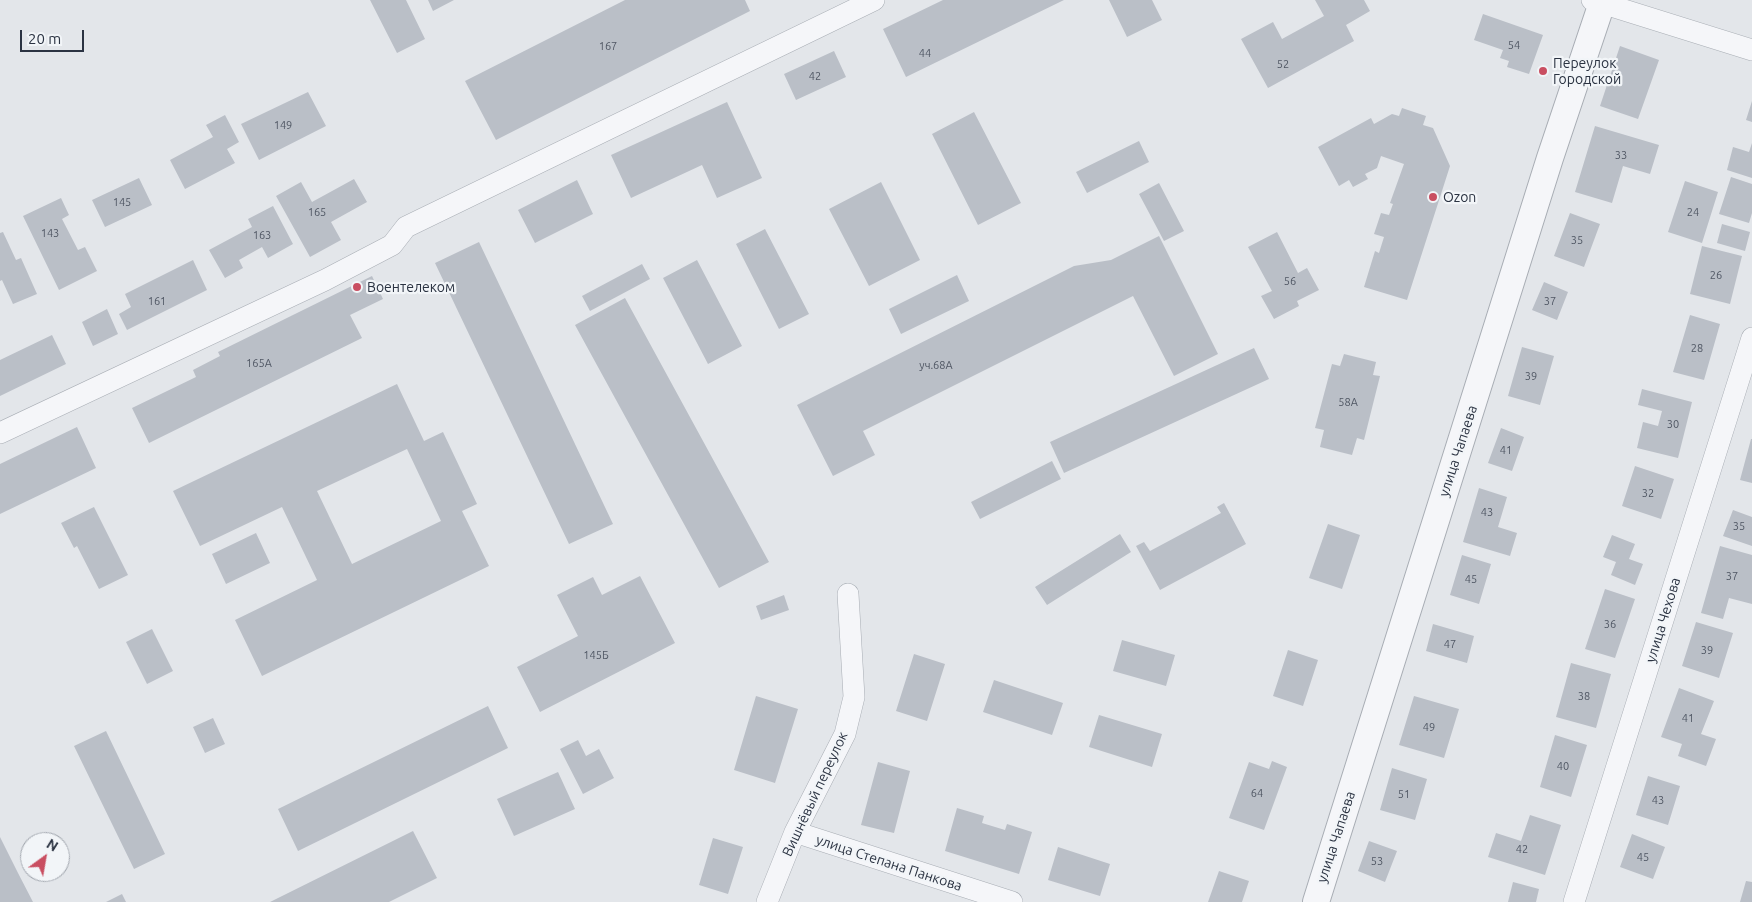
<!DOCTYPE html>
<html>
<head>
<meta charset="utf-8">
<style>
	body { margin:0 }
	#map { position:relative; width:1752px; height:902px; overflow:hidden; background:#e3e6ea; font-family:Ubuntu,sans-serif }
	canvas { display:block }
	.north { position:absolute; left:20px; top:832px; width:50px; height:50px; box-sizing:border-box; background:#f2f5f8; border:1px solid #a2a7af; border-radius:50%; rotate:32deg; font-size:14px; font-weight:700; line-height:20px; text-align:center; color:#2b3342 }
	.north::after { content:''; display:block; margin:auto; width:18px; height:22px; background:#c94e61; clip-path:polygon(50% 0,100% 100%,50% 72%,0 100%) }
	.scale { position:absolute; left:20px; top:30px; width:64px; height:22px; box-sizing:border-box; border:2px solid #2b3342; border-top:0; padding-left:6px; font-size:15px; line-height:18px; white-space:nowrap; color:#2b3342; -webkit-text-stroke:4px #f2f5f8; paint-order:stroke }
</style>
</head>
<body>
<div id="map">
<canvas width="1752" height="902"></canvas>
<div class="north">N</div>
<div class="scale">20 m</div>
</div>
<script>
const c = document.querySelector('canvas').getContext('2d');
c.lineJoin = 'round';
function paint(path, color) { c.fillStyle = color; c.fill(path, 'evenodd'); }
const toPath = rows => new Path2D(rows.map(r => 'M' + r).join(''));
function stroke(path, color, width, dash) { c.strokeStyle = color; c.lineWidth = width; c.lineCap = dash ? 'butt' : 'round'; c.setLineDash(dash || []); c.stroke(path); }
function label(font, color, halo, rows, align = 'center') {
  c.font = font + ' Ubuntu,sans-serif'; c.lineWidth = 4.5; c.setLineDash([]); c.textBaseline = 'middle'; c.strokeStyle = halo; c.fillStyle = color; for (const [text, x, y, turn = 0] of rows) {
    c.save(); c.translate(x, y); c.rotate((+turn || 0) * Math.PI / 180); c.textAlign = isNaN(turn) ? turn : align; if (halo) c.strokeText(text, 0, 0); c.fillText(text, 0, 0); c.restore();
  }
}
paint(toPath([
	[370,0,406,0,425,39,397,53],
	[428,0,454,0,433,11],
	[625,0,745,0,750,11,496,140,465,81],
	[943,0,1064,0,906,77,883,29],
	[1109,0,1152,0,1162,20,1127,37],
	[1315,0,1364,0,1370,11,1346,25,1354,41,1268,88,1241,39,1273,22,1282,39,1324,16],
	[1483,14,1543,35,1529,74,1507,67,1509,61,1500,58,1503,50,1474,40],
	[1620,46,1659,60,1638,119,1600,106],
	[834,51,846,77,796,100,784,74],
	[308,92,326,126,259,160,241,124],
	[1752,101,1752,122,1746,120],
	[727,102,762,178,717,198,702,165,631,198,611,155],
	[1402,108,1426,116,1423,125,1433,128,1450,166,1407,300,1364,287,1375,251,1379,253,1384,237,1374,234,1381,213,1389,215,1393,204,1390,203,1404,164,1381,156,1377,168,1365,174,1368,179,1353,187,1349,180,1339,186,1318,147,1371,118,1374,124,1392,114,1399,116],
	[974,112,1021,203,978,225,932,134],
	[225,115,239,142,227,149,235,163,185,189,170,160,213,137,206,125],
	[1595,126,1659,145,1650,174,1623,166,1612,203,1575,192],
	[1139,141,1149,162,1087,193,1076,172],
	[1752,143,1752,178,1727,170,1733,147,1749,152],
	[1731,177,1752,184,1752,213,1749,223,1719,214],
	[139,178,152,205,105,227,92,200],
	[354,179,367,202,331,222,341,240,310,257,276,196,301,182,312,202],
	[577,180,593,214,535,243,518,210],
	[1685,181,1718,192,1702,243,1668,232],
	[881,182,920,260,869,286,829,209],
	[1159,183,1184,231,1164,241,1139,194],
	[61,198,69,215,62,219,78,250,85,247,97,271,59,290,23,216],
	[273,206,293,244,268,258,262,247,239,260,243,268,225,278,209,250,252,227,248,219],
	[1570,213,1600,224,1584,267,1554,256],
	[1722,224,1750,232,1745,251,1717,243],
	[765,229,809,314,779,329,736,244],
	[3,232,16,260,21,258,37,294,13,304,2,280,0,281,0,233],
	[1277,232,1298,273,1307,268,1319,290,1297,301,1299,306,1274,319,1261,296,1272,291,1248,247],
	[1159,236,1218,354,1174,376,1133,296,863,431,875,455,833,476,797,405,1074,266,1111,260],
	[479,242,613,524,569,544,435,263],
	[1702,246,1742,256,1730,304,1690,294],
	[193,260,207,290,127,330,119,314,131,307,125,294],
	[697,260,742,346,708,364,663,278],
	[642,264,650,279,590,311,582,296],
	[957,275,969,301,901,334,889,309],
	[372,276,383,299,350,315,362,338,149,443,132,408,196,377,193,370,220,356,218,352],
	[1544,282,1568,292,1557,320,1532,310],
	[625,298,769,562,719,588,575,325],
	[107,309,118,334,93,346,82,322],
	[1690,315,1720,324,1704,380,1673,372],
	[52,335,66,364,0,396,0,360],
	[1522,347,1554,356,1540,405,1508,396],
	[1254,348,1269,379,1064,473,1050,442],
	[1344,354,1376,362,1373,375,1380,376,1364,440,1357,438,1352,455,1320,447,1324,430,1315,428,1332,364,1340,366],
	[397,384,424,441,443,432,477,504,462,511,489,566,262,676,235,620,317,580,282,507,200,546,173,491],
	[407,449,441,521,352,564,317,491],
	[1642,389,1692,402,1678,458,1637,448,1643,422,1658,426,1662,411,1638,405],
	[77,427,96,468,0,514,0,464],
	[1501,428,1524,437,1512,471,1488,463],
	[1751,439,1752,439,1752,483,1740,480],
	[1052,461,1061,479,980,519,971,502],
	[1635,466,1674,479,1661,519,1622,506],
	[1479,488,1507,497,1498,527,1517,533,1510,556,1463,542],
	[1224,503,1246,544,1160,590,1136,546,1144,542,1150,551,1221,513,1217,507],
	[94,507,128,575,99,589,77,546,74,548,61,523],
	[1733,510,1752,517,1752,546,1723,536],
	[1328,524,1360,535,1342,589,1309,578],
	[256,533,270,563,226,584,212,554],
	[1120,534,1131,552,1047,605,1035,587],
	[1612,535,1635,544,1629,559,1643,564,1635,585,1611,575,1616,562,1603,557],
	[1720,546,1752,555,1752,604,1729,598,1723,619,1701,613],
	[1462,555,1491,564,1479,604,1450,595],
	[640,576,675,643,540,712,517,667,578,636,557,595,593,577,602,595],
	[1605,589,1635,599,1615,658,1585,649],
	[784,595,789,610,761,620,756,606],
	[1696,622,1733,633,1719,678,1682,666],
	[1433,624,1474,636,1467,663,1426,651],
	[152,629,173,671,147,684,126,642],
	[1122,640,1175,655,1166,686,1113,671],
	[1288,650,1318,660,1303,706,1273,696],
	[914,654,945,664,927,721,896,711],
	[1571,663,1611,674,1596,728,1556,717],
	[994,680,1063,703,1052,735,983,712],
	[1679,688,1714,701,1701,734,1716,739,1706,766,1678,756,1682,744,1661,737],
	[756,696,798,709,775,783,734,770],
	[1414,696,1459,709,1444,758,1399,745],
	[488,706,508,748,298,851,278,809],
	[1099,715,1162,734,1152,767,1089,747],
	[213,718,225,744,205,753,193,727],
	[106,731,165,854,134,869,74,746],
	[1555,735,1587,745,1571,797,1540,787],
	[578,740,586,756,599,749,614,778,583,794,560,749],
	[1272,761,1287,767,1264,830,1229,818,1249,762,1269,769],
	[878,762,910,771,894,833,861,825],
	[1392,768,1427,779,1415,820,1380,810],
	[558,772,575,809,514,836,497,799],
	[1648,776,1680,786,1668,825,1636,815],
	[957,808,984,816,982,823,1005,830,1007,824,1032,832,1019,874,945,851],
	[1530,815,1561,825,1545,875,1488,857,1496,833,1521,841],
	[413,831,437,878,389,902,270,902],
	[1632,834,1665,847,1653,879,1620,867],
	[0,837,18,873,33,902,0,902],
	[713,838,743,847,728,894,699,885],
	[1369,841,1397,851,1385,882,1358,871],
	[1058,847,1110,864,1100,896,1048,880],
	[1219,871,1249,881,1242,902,1208,902],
	[1746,881,1752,882,1752,902,1740,902],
	[1513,882,1539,889,1536,902,1508,902],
	[122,894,126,902,106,902]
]), '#babfc7');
const minor = toPath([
	[1592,0,1752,50],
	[0,433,325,280,392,245,406,227,874,0],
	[795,832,1012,902],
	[767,902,795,832,845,734,854,697,848,594],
	[1574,902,1752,338]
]);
const tertiary = toPath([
	[1316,902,1550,158,1603,0]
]);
stroke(minor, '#a8adb4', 22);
stroke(tertiary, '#a8adb4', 28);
stroke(minor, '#f5f6f9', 21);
stroke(tertiary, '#f5f6f9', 26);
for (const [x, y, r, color] of [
	[1543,71,5,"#c94e61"],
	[1433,197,5,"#c94e61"],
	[357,287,5,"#c94e61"]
]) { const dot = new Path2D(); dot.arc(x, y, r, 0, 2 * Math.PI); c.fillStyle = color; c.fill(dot); stroke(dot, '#f2f5f8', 2); }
label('11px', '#4f5663', null, [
	["54",1514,45],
	["167",608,46],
	["44",925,53],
	["52",1283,64],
	["42",815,76],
	["149",283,125],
	["33",1621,155],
	["145",122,202],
	["165",317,212],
	["24",1693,212],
	["143",50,233],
	["163",262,235],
	["35",1577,240],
	["26",1716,275],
	["56",1290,281],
	["161",157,301],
	["37",1550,301],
	["28",1697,348],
	["165А",259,363],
	["уч.68А",936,365],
	["39",1531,376],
	["58А",1348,402],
	["30",1673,424],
	["41",1506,450],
	["32",1648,493],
	["43",1487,512],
	["35",1739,526],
	["37",1732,576],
	["45",1471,579],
	["36",1610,624],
	["47",1450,644],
	["39",1707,650],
	["145Б",596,655],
	["38",1584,696],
	["41",1688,718],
	["49",1429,727],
	["40",1563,766],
	["64",1257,793],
	["51",1404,794],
	["43",1658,800],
	["42",1522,849],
	["45",1643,857],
	["53",1377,861]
]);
label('14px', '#2b3342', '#f2f5f8', [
	["Переулок",1553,63],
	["Городской",1553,79],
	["Ozon",1443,197],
	["Воентелеком",367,287]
], 'left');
label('14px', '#2b3342', '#f2f5f8', [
	["улица Чапаева",1458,451,-72],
	["улица Чехова",1663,620,-73],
	["Вишнёвый переулок",815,794,-65],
	["улица Чапаева",1336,837,-72],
	["улица Степана Панкова",889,863,18]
]);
</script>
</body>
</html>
